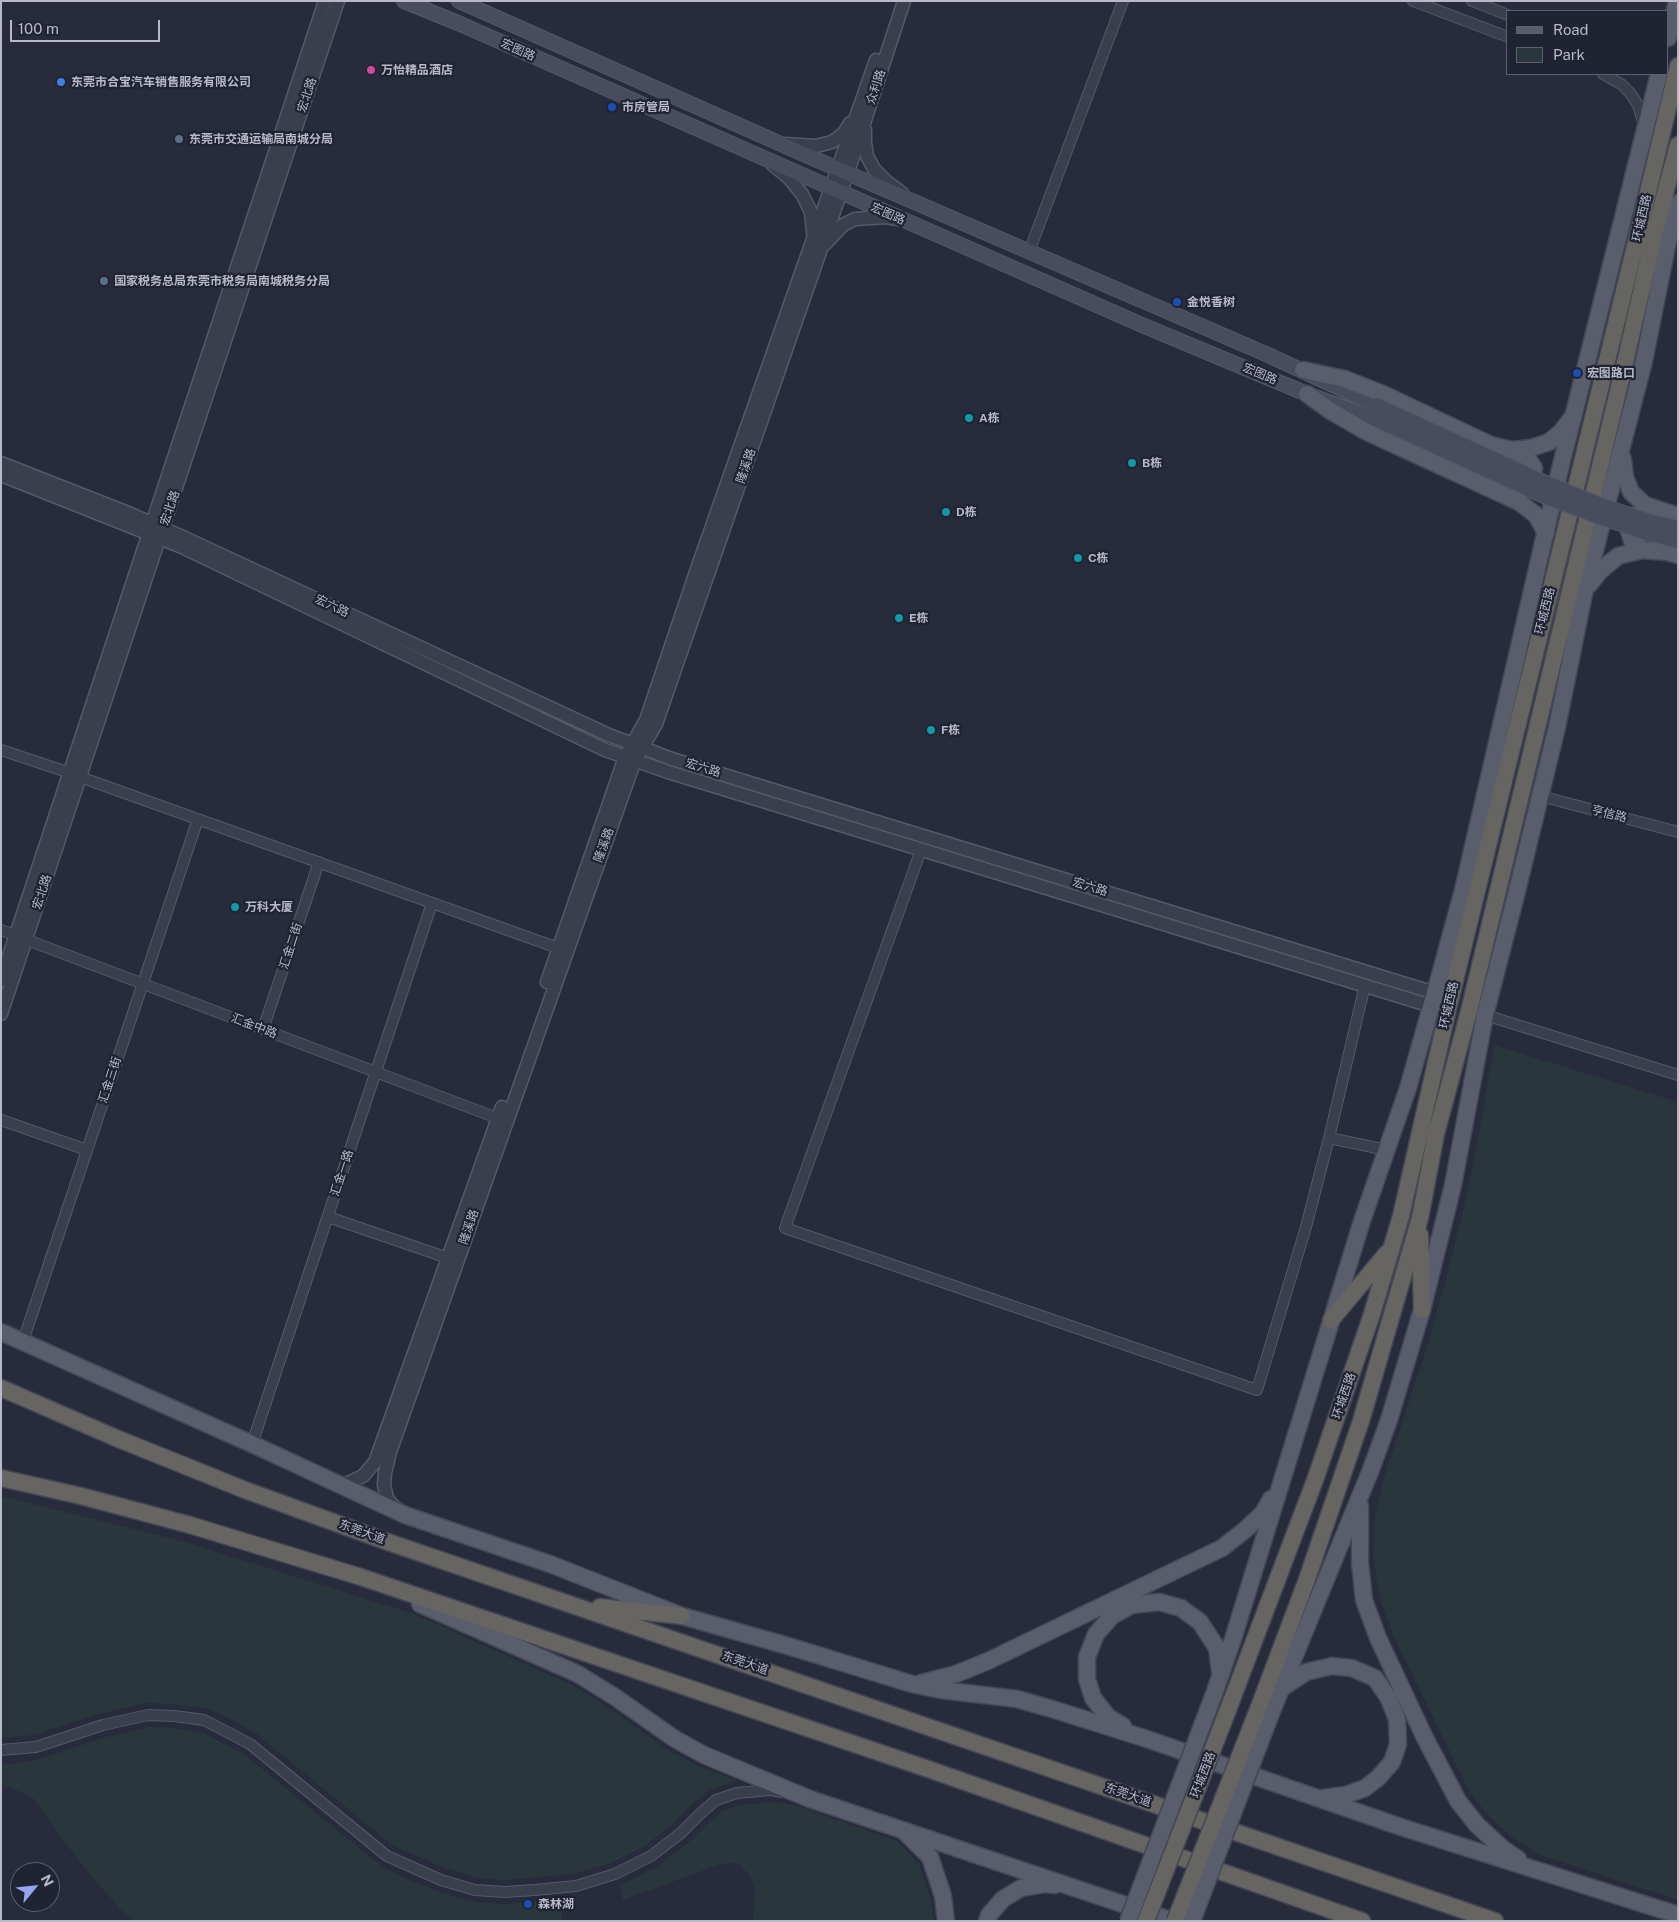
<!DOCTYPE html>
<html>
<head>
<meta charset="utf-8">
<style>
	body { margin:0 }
	#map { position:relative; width:1679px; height:1922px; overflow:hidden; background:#272b3c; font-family:"Public Sans",sans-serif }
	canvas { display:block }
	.frame { position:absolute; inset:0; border:2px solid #b7b9c8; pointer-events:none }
	.legend { position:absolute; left:1506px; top:10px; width:162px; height:65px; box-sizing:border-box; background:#1f2332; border:1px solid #5c5f6e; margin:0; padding:6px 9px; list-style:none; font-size:15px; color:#b7b9c8 }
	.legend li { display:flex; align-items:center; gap:10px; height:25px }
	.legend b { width:25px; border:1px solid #5c5f6e }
	.north { position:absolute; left:10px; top:1862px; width:50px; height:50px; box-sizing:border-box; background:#1f2332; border:1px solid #5c5f6e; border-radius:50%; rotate:62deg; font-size:14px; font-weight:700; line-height:20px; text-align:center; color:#b7b9c8 }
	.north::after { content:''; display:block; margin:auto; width:18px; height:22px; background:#95a4ee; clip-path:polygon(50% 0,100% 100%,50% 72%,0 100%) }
	.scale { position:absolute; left:10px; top:20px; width:150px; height:22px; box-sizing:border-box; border:2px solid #b7b9c8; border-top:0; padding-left:6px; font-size:15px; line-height:18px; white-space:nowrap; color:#b7b9c8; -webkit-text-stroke:4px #1f2332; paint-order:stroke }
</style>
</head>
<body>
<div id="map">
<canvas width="1679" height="1922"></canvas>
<div class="frame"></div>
<ul class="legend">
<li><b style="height:6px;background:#595d6c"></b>Road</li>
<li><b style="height:14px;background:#29373d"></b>Park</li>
</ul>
<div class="north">N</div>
<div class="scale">100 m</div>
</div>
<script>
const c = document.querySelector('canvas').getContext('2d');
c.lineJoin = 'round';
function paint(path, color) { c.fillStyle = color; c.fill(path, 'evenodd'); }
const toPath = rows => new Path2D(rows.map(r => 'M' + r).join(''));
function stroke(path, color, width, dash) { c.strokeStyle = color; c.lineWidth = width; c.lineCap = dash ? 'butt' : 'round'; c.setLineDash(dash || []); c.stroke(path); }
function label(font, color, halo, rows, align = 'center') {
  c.font = font + ' "Public Sans","Noto Sans SC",sans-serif'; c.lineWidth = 4.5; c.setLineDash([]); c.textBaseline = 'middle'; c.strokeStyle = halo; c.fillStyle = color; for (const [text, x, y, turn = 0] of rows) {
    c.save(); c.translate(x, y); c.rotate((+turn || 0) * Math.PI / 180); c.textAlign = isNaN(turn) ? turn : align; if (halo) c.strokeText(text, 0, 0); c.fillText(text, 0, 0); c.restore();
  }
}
paint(toPath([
	[1494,1045,1678,1102,1678,1900,1539,1855,1513,1838,1490,1817,1470,1793,1392,1633,1379,1595,1373,1556,1375,1516,1384,1478,1426,1350,1447,1275,1466,1199,1481,1122],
	[1,1496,185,1542,414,1614,572,1685,608,1707,668,1750,699,1766,737,1781,710,1790,692,1804,673,1824,645,1846,611,1863,573,1874,504,1880,477,1878,445,1868,393,1846,257,1734,229,1718,208,1709,175,1704,147,1703,99,1714,34,1735,1,1738],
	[149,1727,173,1728,201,1732,244,1754,381,1866,407,1879,437,1891,473,1902,504,1904,561,1899,562,1921,135,1921,120,1909,78,1860,33,1798,1,1783,1,1765,34,1761,106,1737],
	[770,1802,795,1805,897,1841,919,1864,931,1899,934,1921,753,1921,755,1890,750,1876,739,1863,721,1864,623,1900,620,1886,658,1866,689,1842,709,1822,722,1811,740,1805]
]), '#29373d');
const minor = toPath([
	[1413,1,1508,37],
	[1472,1,1508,15],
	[1603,74,1621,84,1631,94,1638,105,1644,125],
	[1029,252,1123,1],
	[1,750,70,773],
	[80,777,558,948],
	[1540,796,1678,832],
	[921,850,785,1228,1257,1390,1306,1227,1329,1138,1365,985],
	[1,930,505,1121],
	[1485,1015,1678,1075],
	[263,1029,319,862],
	[1,1120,87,1150],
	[1329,1138,1387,1150],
	[328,1217,448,1258],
	[23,1341,198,819],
	[252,1444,432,903],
	[1,1750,36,1747,103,1725,148,1715,174,1716,204,1720,250,1744,387,1856,441,1880,475,1890,504,1892,535,1890,576,1886,615,1874,651,1856,681,1833,701,1813,716,1800,737,1793,771,1790,782,1792]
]);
const tertiary = toPath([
	[865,130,865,143,867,156,874,169,887,182,902,193],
	[786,144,816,146,832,142,844,133,850,123],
	[773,165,789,178,802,194,811,212,813,233],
	[825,244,843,225,855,219,886,217,898,219],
	[1,463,131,514,185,538,609,735,672,759,1435,993],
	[1,475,182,547,605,750,668,772,1431,1006],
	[1,980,325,1],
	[547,982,625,757,646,720,698,566,876,60],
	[1,1014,338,1],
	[341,1486,363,1476,375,1462,502,1107],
	[398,1509,393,1506,387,1498,384,1485,385,1473,390,1452,635,760,656,724,854,154,904,1]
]);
const secondary = toPath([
	[404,1,458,23,1142,325,1307,394,1375,419],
	[459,1,808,156,1266,354,1376,405]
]);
const primary = toPath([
	[1668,38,1677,1],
	[1303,370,1345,379,1383,394,1491,445,1512,450,1531,448,1549,442,1561,432,1571,419],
	[1307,394,1329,410,1367,432,1519,502,1536,515,1546,533],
	[1512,450,1526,456,1534,468,1531,482,1525,489],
	[1623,459,1625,477,1631,492,1645,505,1678,516],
	[1636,515,1633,516,1629,531,1632,541,1643,550],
	[1589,585,1600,571,1618,556,1643,550,1667,552,1678,555],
	[1,1332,252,1444,405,1515,550,1564,682,1616,788,1646,912,1684,941,1690,1017,1699,1052,1709,1147,1739,1401,1827,1678,1915],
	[1360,1506,1360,1563,1364,1600,1378,1638,1424,1736,1458,1801,1477,1825,1502,1848,1518,1859],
	[420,1604,578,1674,615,1697,675,1739,704,1755,810,1799,1173,1921],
	[921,1683,956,1674,988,1661,1222,1548,1245,1530,1263,1513,1271,1499],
	[1282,1688,1306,1672,1332,1666,1352,1668,1375,1678,1388,1697,1397,1719,1398,1744,1392,1762,1378,1778,1365,1788,1346,1795,1323,1798],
	[1214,1694,1233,1639,1362,1221,1408,1088,1435,993,1463,890,1561,465,1659,74],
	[1270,1716,1370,1472,1389,1420,1422,1310,1453,1185,1485,1015,1515,899,1557,727,1585,589,1644,361,1669,236,1678,203],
	[1123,1726,1108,1717,1093,1698,1087,1679,1087,1657,1096,1634,1112,1616,1132,1605,1159,1602,1181,1608,1200,1622,1217,1648,1220,1671],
	[905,1832,930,1857,943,1896,946,1921],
	[987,1921,989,1915,1003,1899,1021,1888,1045,1884,1055,1885]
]);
const trunk = toPath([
	[1420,1235,1422,1310],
	[1331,1320,1387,1253],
	[1,1388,116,1438,245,1490,388,1542,1495,1921],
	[1,1478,81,1496,190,1525,361,1577,931,1770,1362,1921],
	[600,1607,682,1616],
	[1231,1702,1315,1480,1372,1314,1401,1216,1449,1005,1639,230,1678,66],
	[1257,1712,1306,1582,1361,1421,1420,1218,1436,1134,1469,1011,1627,354,1654,235,1678,145]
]);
stroke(minor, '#555968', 12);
stroke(tertiary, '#555968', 15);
stroke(secondary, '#555968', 16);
stroke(primary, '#444756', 19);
stroke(trunk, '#424655', 19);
stroke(minor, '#3b3e4d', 10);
stroke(tertiary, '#3b3e4d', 12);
stroke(secondary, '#494c5f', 14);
stroke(primary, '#595d6c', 16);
stroke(trunk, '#666562', 16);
const secondaryBridge = toPath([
	[1376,405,1548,484,1600,505,1648,521,1678,528],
	[1375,419,1544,496,1597,516,1648,533,1678,541]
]);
const primaryBridge = toPath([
	[1128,1921,1214,1694],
	[1192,1921,1270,1716]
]);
const trunkBridge = toPath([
	[1146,1921,1231,1702],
	[1175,1921,1257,1712]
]);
stroke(secondaryBridge, '#555968', 16, []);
stroke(primaryBridge, '#444756', 19, []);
stroke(trunkBridge, '#424655', 19, []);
stroke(secondaryBridge, '#494c5f', 14);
stroke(primaryBridge, '#595d6c', 16);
stroke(trunkBridge, '#666562', 16);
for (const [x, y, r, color] of [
	[371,70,5,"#d1479c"],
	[61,82,5,"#3f7fe0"],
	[612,107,5,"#1a4fb4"],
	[179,139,5,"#5c6f8a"],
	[104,281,5,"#5c6f8a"],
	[1177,302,5,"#1a4fb4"],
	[1577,373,5,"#1a4fb4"],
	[969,418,5,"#0f9aa8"],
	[1132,463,5,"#0f9aa8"],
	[946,512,5,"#0f9aa8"],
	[1078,558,5,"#0f9aa8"],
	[899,618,5,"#0f9aa8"],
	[931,730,5,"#0f9aa8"],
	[235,907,5,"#0f9aa8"],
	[528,1904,5,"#1a4fb4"]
]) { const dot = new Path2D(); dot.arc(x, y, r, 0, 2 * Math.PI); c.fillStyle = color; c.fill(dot); stroke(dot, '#1f2332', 2); }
label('12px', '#b7b9c8', '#1f2332', [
	["宏图路",518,50,24],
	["众利路",876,87,-72],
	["宏北路",307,95,-72],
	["宏图路",888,214,24],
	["环城西路",1642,218,-77],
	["宏图路",1260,374,23],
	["隆溪路",746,466,-71],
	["宏北路",170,508,-71],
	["宏六路",332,606,25],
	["环城西路",1545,611,-76],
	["宏六路",703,768,17],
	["亨信路",1609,814,14],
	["隆溪路",604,845,-70],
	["宏六路",1090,887,17],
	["宏北路",42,892,-72],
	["汇金二街",291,946,-72],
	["环城西路",1449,1005,-77],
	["汇金中路",254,1026,21],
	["汇金三街",110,1080,-72],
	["汇金一路",342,1173,-72],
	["隆溪路",469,1227,-71],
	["环城西路",1344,1396,-71],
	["东莞大道",362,1532,20],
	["东莞大道",745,1663,19],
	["环城西路",1203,1775,-69],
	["东莞大道",1128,1795,19]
]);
label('bold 12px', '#b7b9c8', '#1f2332', [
	["万怡精品酒店",381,70],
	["东莞市合宝汽车销售服务有限公司",71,82],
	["市房管局",622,107],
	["东莞市交通运输局南城分局",189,139],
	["国家税务总局东莞市税务局南城税务分局",114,281],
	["金悦香树",1187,302],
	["宏图路口",1587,373],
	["A栋",979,418],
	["B栋",1142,463],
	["D栋",956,512],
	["C栋",1088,558],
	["E栋",909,618],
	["F栋",941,730],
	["万科大厦",245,907],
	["森林湖",538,1904]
], 'left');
</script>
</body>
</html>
